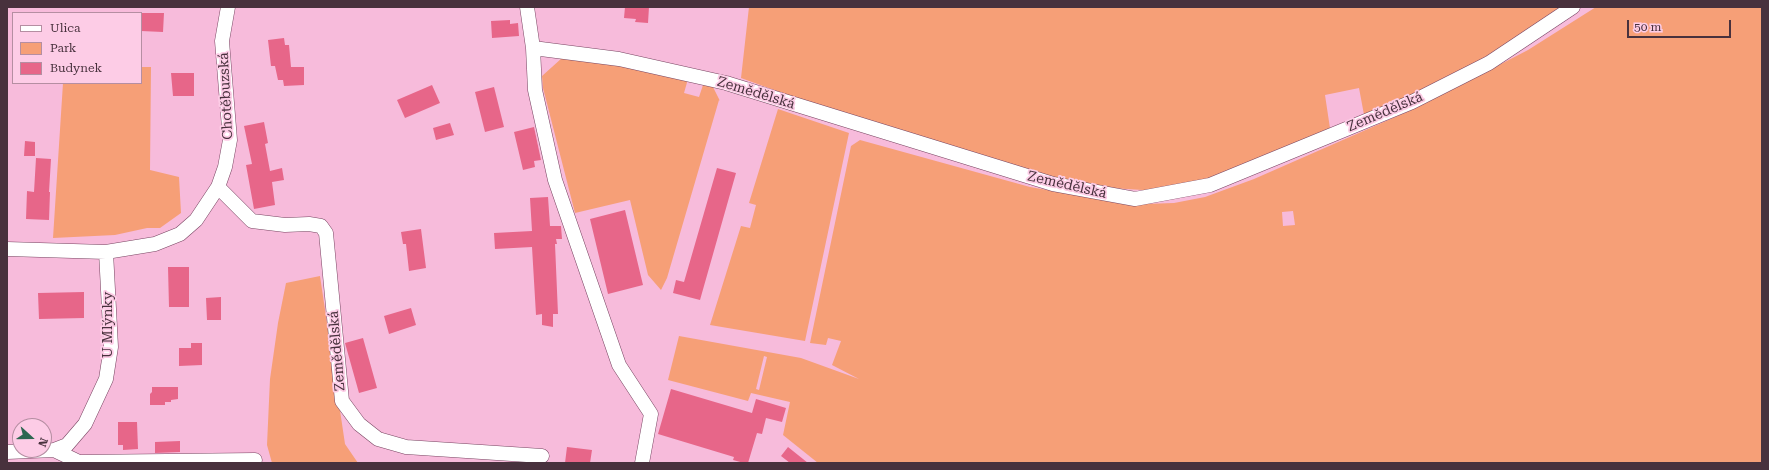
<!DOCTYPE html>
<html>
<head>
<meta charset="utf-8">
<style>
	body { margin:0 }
	#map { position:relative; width:1769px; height:470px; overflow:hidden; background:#f7bbdb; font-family:"Roboto Serif",serif }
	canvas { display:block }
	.frame { position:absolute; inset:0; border:8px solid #48313d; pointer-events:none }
	.legend { position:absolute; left:12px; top:12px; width:130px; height:72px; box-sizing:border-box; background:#fdcce6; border:1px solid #b58ea2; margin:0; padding:5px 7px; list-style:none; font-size:12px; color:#48313d }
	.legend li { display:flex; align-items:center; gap:8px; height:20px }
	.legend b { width:20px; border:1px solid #b58ea2 }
	.north { position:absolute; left:12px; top:418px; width:40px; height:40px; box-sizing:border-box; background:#fdcce6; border:1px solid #b58ea2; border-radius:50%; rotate:111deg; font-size:11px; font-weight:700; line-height:16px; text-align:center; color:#48313d }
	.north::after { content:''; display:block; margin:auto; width:14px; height:18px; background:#2d6751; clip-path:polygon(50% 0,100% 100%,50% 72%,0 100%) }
	.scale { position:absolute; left:1627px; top:20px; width:104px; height:18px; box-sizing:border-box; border:2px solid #48313d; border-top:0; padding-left:5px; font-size:12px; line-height:14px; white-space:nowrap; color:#48313d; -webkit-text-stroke:3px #fdcce6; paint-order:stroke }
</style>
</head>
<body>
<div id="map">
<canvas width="1769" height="470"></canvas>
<div class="frame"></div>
<ul class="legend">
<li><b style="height:5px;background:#fff"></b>Ulica</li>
<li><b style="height:11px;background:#f69f77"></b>Park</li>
<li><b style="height:11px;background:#e76689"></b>Budynek</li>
</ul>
<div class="north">N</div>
<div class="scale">50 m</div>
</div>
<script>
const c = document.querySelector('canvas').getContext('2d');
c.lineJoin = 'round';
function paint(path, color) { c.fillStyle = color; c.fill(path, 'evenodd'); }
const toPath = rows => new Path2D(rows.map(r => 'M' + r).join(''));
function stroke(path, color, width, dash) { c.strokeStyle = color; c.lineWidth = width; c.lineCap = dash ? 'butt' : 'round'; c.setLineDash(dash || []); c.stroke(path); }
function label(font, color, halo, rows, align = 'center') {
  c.font = font + ' "Roboto Serif",serif'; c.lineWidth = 3.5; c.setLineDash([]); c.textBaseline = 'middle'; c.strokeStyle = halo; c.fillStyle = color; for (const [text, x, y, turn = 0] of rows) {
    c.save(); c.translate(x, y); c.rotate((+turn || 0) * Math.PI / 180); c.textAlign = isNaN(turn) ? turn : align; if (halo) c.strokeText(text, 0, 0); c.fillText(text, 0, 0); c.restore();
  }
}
paint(toPath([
	[749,7,1573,7,1525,37,1365,120,1359,88,1325,95,1331,135,1204,183,1159,191,1094,187,1016,172,898,135,741,78],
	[1596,7,1762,7,1762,463,818,463,783,435,790,402,751,393,748,401,668,380,679,336,801,358,859,379,832,365,841,341,828,338,826,345,810,343,851,146,860,140,1030,187,1104,200,1144,204,1174,203,1205,197,1254,179,1418,107,1528,50],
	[1293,211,1295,225,1283,226,1282,212],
	[764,356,767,357,759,390,756,389],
	[562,58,655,70,688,79,684,93,699,97,704,82,713,87,720,101,719,100,667,278,661,290,648,275,630,200,575,213,543,88,542,76],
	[141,67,151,67,150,170,179,177,181,213,160,228,147,228,115,235,53,238,63,83,141,83],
	[778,109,849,133,805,341,710,325,741,226,750,228,756,205,749,203],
	[320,276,345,444,358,463,272,463,267,445,270,379,278,323,286,283]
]), '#f69f77');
paint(toPath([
	[625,7,649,7,648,23,635,22,636,19,624,18],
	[141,13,164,13,163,32,141,31],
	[510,20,510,24,518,23,519,36,492,38,491,21],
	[284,38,285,45,289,45,291,67,304,67,304,85,284,86,283,80,278,80,275,66,271,66,268,40],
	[171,73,194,73,194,96,173,96],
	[432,85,440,103,405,118,397,100],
	[494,87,504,127,485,132,475,92],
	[264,122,268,143,265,144,270,171,282,168,284,180,272,182,275,205,254,209,246,165,252,164,244,126],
	[450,123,454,135,436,140,433,128],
	[534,127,541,160,534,161,535,167,523,170,514,132],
	[25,141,35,142,35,156,24,156],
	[36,158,51,159,49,192,50,192,49,220,26,219,27,191,34,192],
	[717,168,736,173,700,300,673,293,676,280,684,282],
	[548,197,550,226,561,226,562,239,556,239,557,244,555,244,558,314,553,314,553,327,542,325,542,314,536,315,532,247,495,249,494,233,532,231,530,198],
	[625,210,643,285,608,294,590,219],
	[421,229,426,268,409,271,406,244,403,244,401,232],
	[168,267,189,267,189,307,169,307],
	[84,292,84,318,39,319,38,293],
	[221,297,221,320,207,320,206,298],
	[411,308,416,325,389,334,384,316],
	[363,338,377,388,359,393,345,343],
	[191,343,202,343,202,365,179,366,179,348,191,348],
	[152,387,178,387,178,399,171,400,171,402,165,402,165,405,150,405,150,394,152,392],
	[671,389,752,413,756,399,786,408,782,422,766,418,762,434,757,433,748,463,744,463,733,460,734,457,658,434],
	[118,422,137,422,138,449,123,450,123,445,118,445],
	[180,441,180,452,155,453,155,442],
	[567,447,592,450,590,463,565,463],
	[788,447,808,463,790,463,781,456]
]), '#e76689');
const minor = toPath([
	[527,7,533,48,535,90,555,180,619,365,651,414,642,463],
	[533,48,619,59,726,83,1053,184,1135,199,1210,185,1412,102,1489,63,1573,7],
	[218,187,252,221,285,225,309,224,321,226,326,233,342,401,359,424,378,439,406,447,542,456],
	[7,249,106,252,155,244,180,234,196,220,218,187,225,167,230,140,222,41,228,7],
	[54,450,79,462,255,460],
	[7,452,54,450,67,445,85,424,106,379,111,347,106,252]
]);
stroke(minor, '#784562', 15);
stroke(minor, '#fff', 14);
label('14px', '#48313d', '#fdcce6', [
	["Zemědělská",756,93,17],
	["Chotěbuzská",226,96,-93],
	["Zemědělská",1385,112,-23],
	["Zemědělská",1067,185,13],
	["U Mlýnky",108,325,-90],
	["Zemědělská",337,351,-95]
]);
</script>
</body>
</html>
